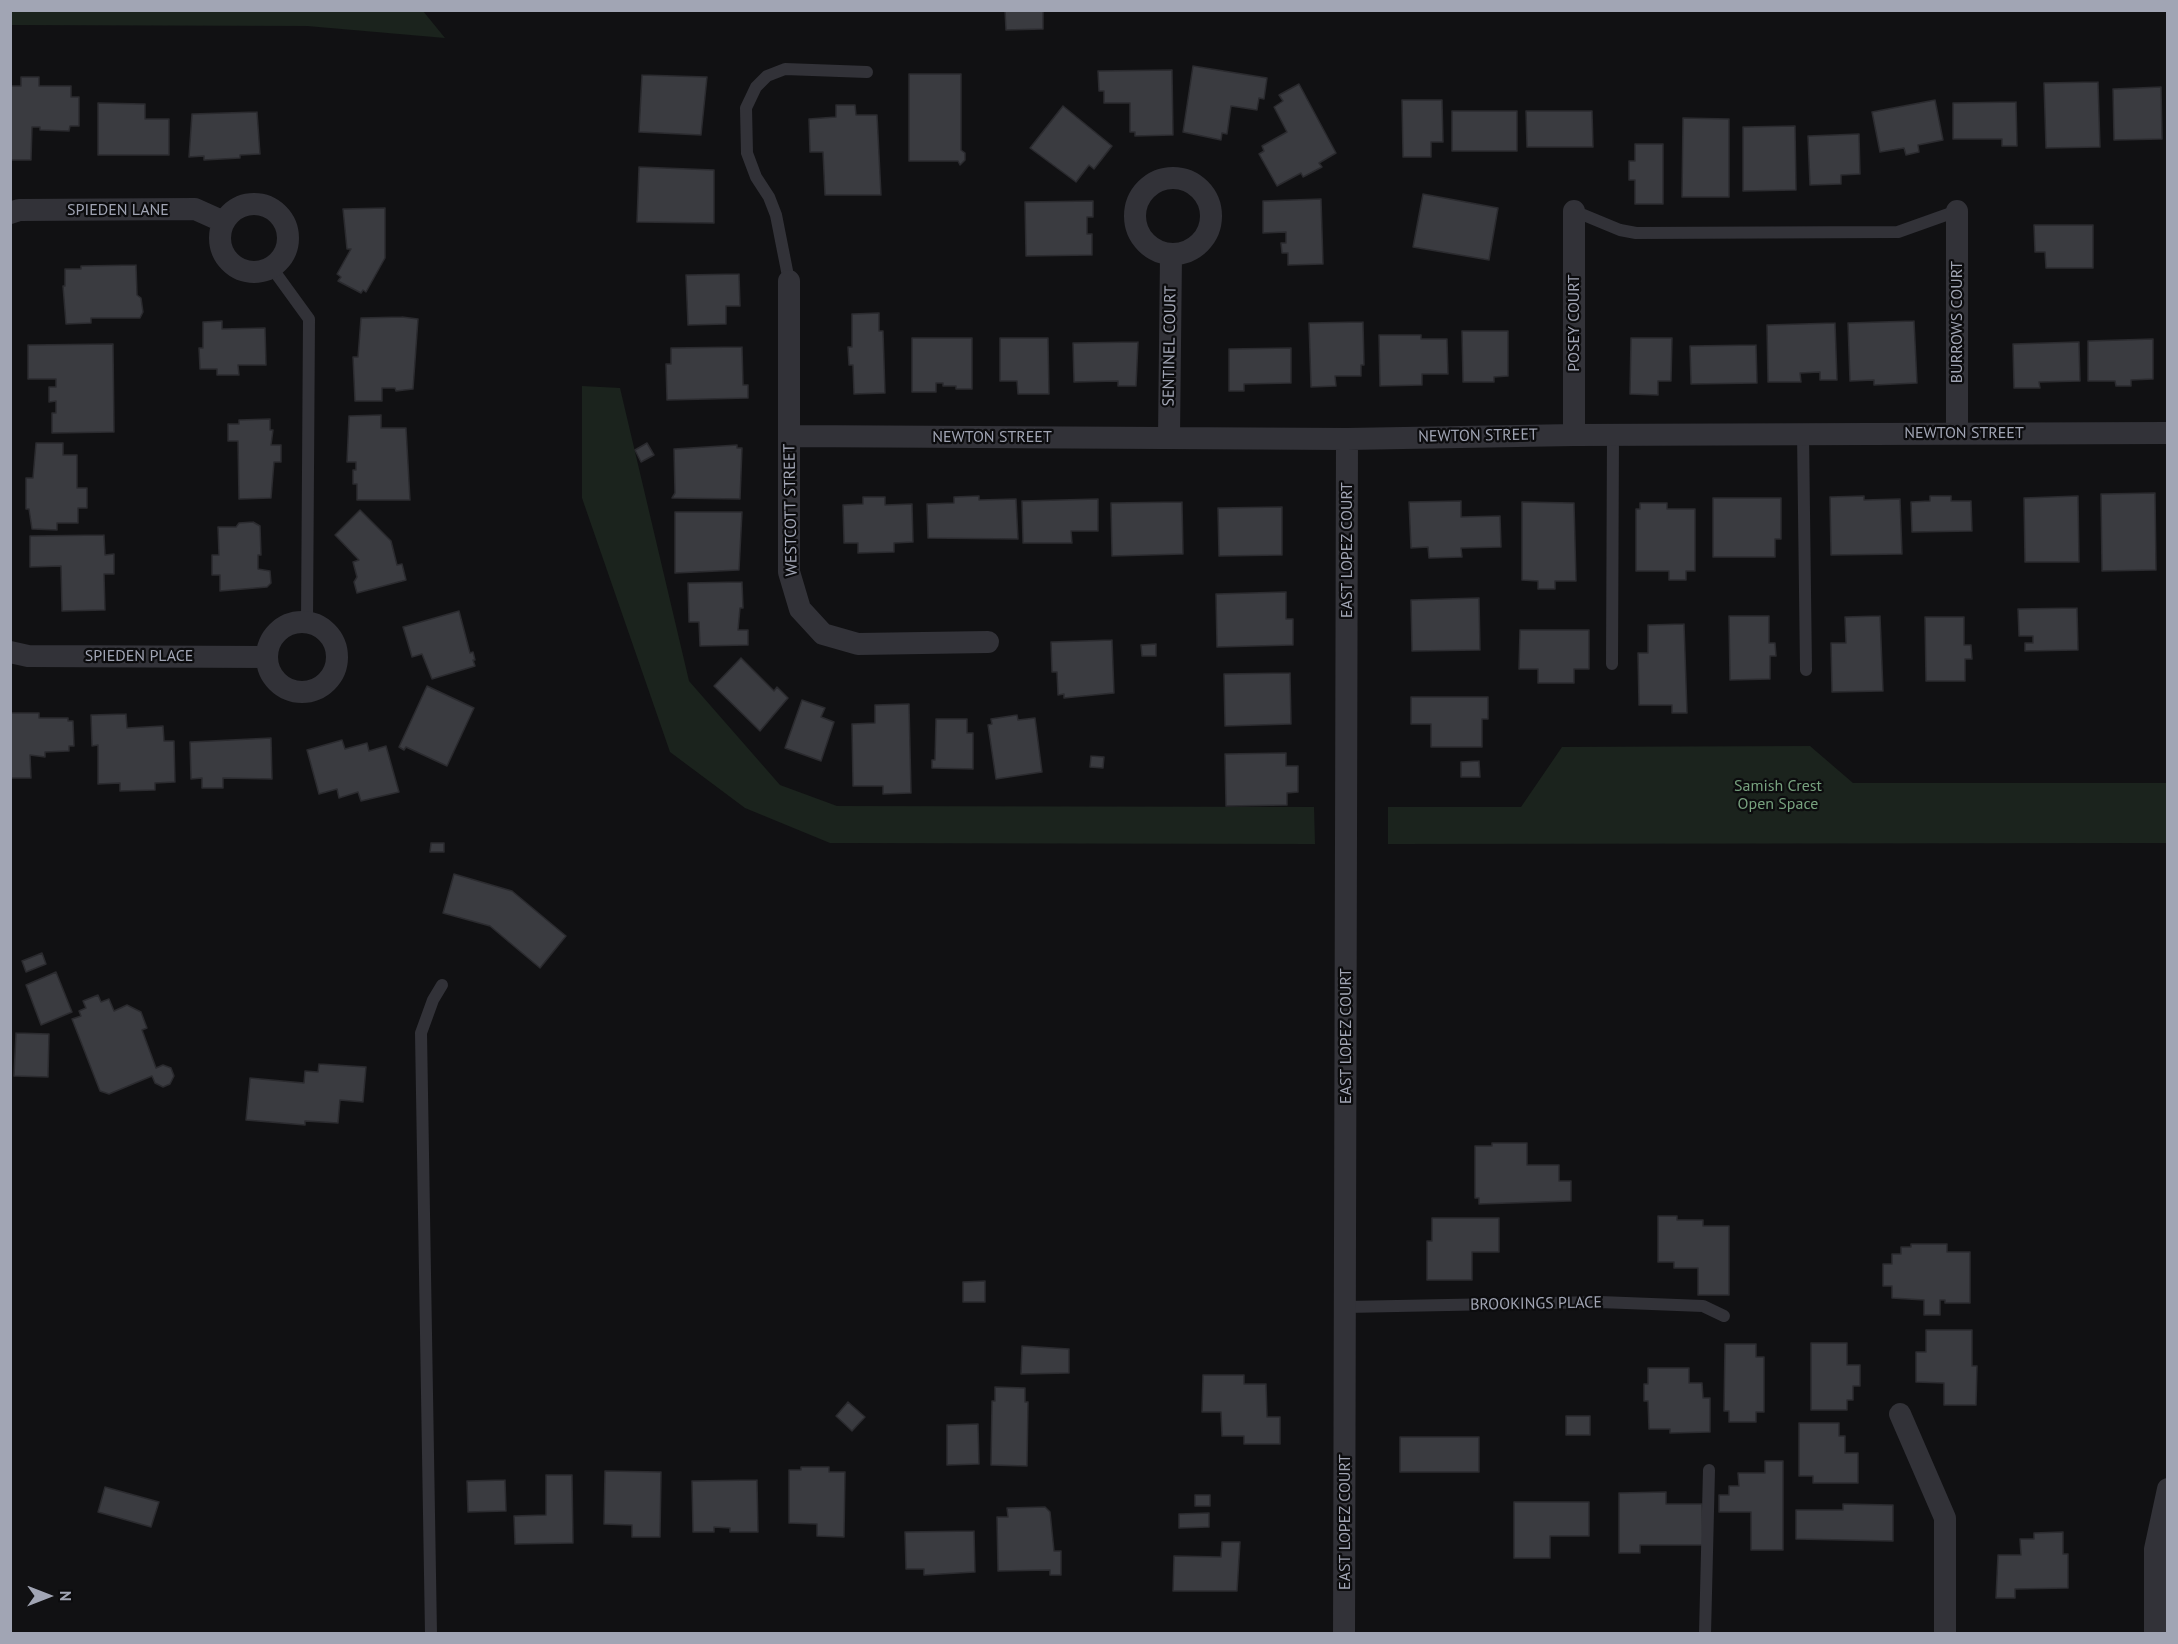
<!DOCTYPE html>
<html>
<head>
<meta charset="utf-8">
<style>
	body { margin:0 }
	#map { position:relative; width:2178px; height:1644px; overflow:hidden; background:#111113; font-family:"PT Sans",sans-serif }
	canvas { display:block }
	.frame { position:absolute; inset:0; border:12px solid #a1a5b4; pointer-events:none }
	.north { position:absolute; left:18px; top:1566px; width:60px; height:60px; -webkit-text-stroke:4px #0c0c0e; paint-order:stroke; rotate:90deg; font-size:16px; font-weight:700; line-height:24px; text-align:center; color:#a1a5b4 }
	.north::after { content:''; display:block; margin:auto; width:21px; height:27px; background:#a1a5b4; clip-path:polygon(50% 0,100% 100%,50% 72%,0 100%) }
</style>
</head>
<body>
<div id="map">
<canvas width="2178" height="1644"></canvas>
<div class="frame"></div>
<div class="north">N</div>
</div>
<script>
const c = document.querySelector('canvas').getContext('2d');
c.lineJoin = 'round';
function paint(path, color) { c.fillStyle = color; c.fill(path, 'evenodd'); }
const toPath = rows => new Path2D(rows.map(r => 'M' + r).join(''));
function stroke(path, color, width, dash) { c.strokeStyle = color; c.lineWidth = width; c.lineCap = dash ? 'butt' : 'round'; c.setLineDash(dash || []); c.stroke(path); }
function label(font, color, halo, rows, align = 'center') {
  c.font = font + ' "PT Sans",sans-serif'; c.lineWidth = 4.5; c.setLineDash([]); c.textBaseline = 'middle'; c.strokeStyle = halo; c.fillStyle = color; for (const [text, x, y, turn = 0] of rows) {
    c.save(); c.translate(x, y); c.rotate((+turn || 0) * Math.PI / 180); c.textAlign = isNaN(turn) ? turn : align; if (halo) c.strokeText(text, 0, 0); c.fillText(text, 0, 0); c.restore();
  }
}
paint(toPath([
	[11,10,423,11,445,38,307,26,11,25],
	[582,386,620,388,689,681,780,785,837,806,1314,807,1315,844,830,843,745,808,670,752,582,498],
	[1810,746,1853,783,2167,783,2167,843,1388,844,1388,807,1521,807,1562,747]
]), '#1b231d');
const building = toPath([
	[1005,10,1043,10,1043,29,1006,30,1005,10],
	[1193,66,1267,78,1264,99,1259,98,1257,110,1231,106,1227,134,1222,133,1221,140,1183,132,1193,66],
	[1172,70,1173,135,1135,136,1135,132,1130,132,1130,103,1104,103,1104,91,1099,91,1098,71,1172,70],
	[909,74,961,74,961,150,965,153,965,160,960,165,958,161,909,161,909,74],
	[642,75,707,77,701,135,639,132,642,75],
	[21,77,39,77,39,86,71,86,71,97,79,97,79,126,70,126,69,131,40,130,40,127,32,127,31,160,10,160,10,86,21,86,21,77],
	[2098,82,2100,147,2046,148,2044,83,2098,82],
	[1299,84,1336,153,1319,163,1322,167,1303,177,1301,173,1277,186,1259,154,1264,151,1262,146,1287,132,1274,107,1283,101,1279,95,1299,84],
	[2161,87,2162,139,2114,140,2113,89,2161,87],
	[1402,100,1442,100,1443,142,1431,142,1431,157,1403,157,1402,100],
	[1935,100,1943,140,1918,145,1919,152,1906,155,1904,148,1880,152,1872,112,1935,100],
	[2016,102,2017,146,2002,146,2002,139,1953,139,1953,103,2016,102],
	[98,103,145,104,145,119,169,119,169,155,98,155,98,103],
	[836,105,855,105,856,115,877,115,881,195,825,195,823,152,810,152,809,119,836,117,836,105],
	[1063,106,1112,146,1094,169,1089,165,1076,182,1030,148,1063,106],
	[1452,111,1517,111,1517,151,1452,151,1452,111],
	[1526,111,1592,111,1593,147,1527,147,1526,111],
	[257,112,260,154,240,155,240,158,204,160,204,156,189,157,192,114,257,112],
	[1683,118,1729,119,1729,197,1682,197,1683,118],
	[1795,126,1796,190,1743,191,1743,127,1795,126],
	[1859,134,1860,174,1841,175,1841,184,1810,185,1808,136,1859,134],
	[1635,144,1663,144,1663,204,1635,204,1635,180,1629,180,1629,161,1635,161,1635,144],
	[639,167,714,170,714,223,637,222,639,167],
	[1423,194,1498,208,1489,260,1413,247,1423,194],
	[1321,199,1323,264,1288,265,1288,253,1282,253,1281,243,1286,243,1286,232,1263,233,1263,201,1321,199],
	[1093,201,1093,217,1087,217,1087,234,1092,234,1092,255,1026,256,1025,202,1093,201],
	[385,208,385,258,366,292,363,290,361,293,338,281,341,277,337,274,351,249,347,249,343,209,385,208],
	[2034,225,2093,225,2093,268,2046,268,2045,252,2035,252,2034,225],
	[136,265,137,295,141,298,143,312,140,318,91,318,91,323,66,324,63,286,65,286,65,269,81,269,81,266,136,265],
	[739,274,740,306,726,306,726,324,688,325,686,275,739,274],
	[879,313,879,331,883,331,885,393,854,394,853,365,849,365,848,347,852,347,852,314,879,313],
	[402,317,418,319,413,389,396,391,395,388,382,388,382,401,355,401,353,357,358,357,361,318,402,317],
	[222,321,222,329,265,328,266,365,238,365,239,375,217,375,217,369,200,369,199,348,203,348,203,322,222,321],
	[1914,321,1917,383,1874,385,1874,380,1850,381,1848,323,1914,321],
	[1363,322,1364,365,1361,365,1361,376,1335,376,1336,386,1311,387,1309,323,1363,322],
	[1835,323,1837,380,1820,380,1820,372,1800,373,1801,382,1768,382,1767,325,1835,323],
	[1462,331,1508,331,1508,376,1494,377,1494,382,1463,382,1462,331],
	[1379,335,1421,335,1421,339,1447,339,1448,374,1422,374,1422,385,1380,386,1379,335],
	[912,338,972,338,972,389,956,389,956,386,943,386,943,383,936,383,936,392,912,392,912,338],
	[1000,338,1048,338,1049,394,1018,394,1017,381,1000,381,1000,338],
	[1631,338,1672,338,1671,381,1658,381,1658,395,1630,394,1631,338],
	[2153,339,2153,379,2131,380,2131,386,2116,386,2115,381,2088,381,2088,341,2153,339],
	[1138,342,1136,386,1118,386,1118,381,1074,382,1073,343,1138,342],
	[2079,342,2080,381,2039,382,2040,388,2014,388,2013,344,2079,342],
	[113,344,114,432,52,433,52,413,56,413,56,401,49,402,49,387,56,387,56,379,28,379,28,345,113,344],
	[1756,345,1757,383,1691,384,1690,346,1756,345],
	[742,347,743,385,748,385,748,398,667,400,666,364,671,364,671,348,742,347],
	[1291,348,1291,383,1244,384,1244,391,1229,391,1229,349,1291,348],
	[381,415,381,428,406,428,410,500,357,500,357,484,353,484,353,470,356,470,356,462,347,462,349,416,381,415],
	[270,419,270,430,273,430,271,445,281,445,281,462,274,462,271,498,239,499,238,441,228,441,228,424,239,424,239,420,270,419],
	[36,443,63,443,63,455,77,455,77,488,87,488,87,508,78,508,78,523,57,523,57,530,32,529,29,509,26,509,26,478,33,478,36,443],
	[647,443,654,455,641,462,635,450,647,443],
	[737,445,737,448,742,448,740,499,672,498,675,493,674,449,737,445],
	[2155,493,2156,570,2102,571,2101,494,2155,493],
	[979,496,979,500,1016,499,1018,539,928,538,927,504,954,503,954,497,979,496],
	[1864,496,1864,500,1900,499,1902,554,1831,555,1830,497,1864,496],
	[1930,496,1951,496,1951,501,1971,501,1972,531,1912,532,1911,502,1930,501,1930,496],
	[2078,496,2079,562,2025,562,2024,498,2078,496],
	[863,497,885,497,885,505,912,504,913,542,894,543,894,552,858,553,858,543,844,543,843,505,863,504,863,497],
	[1713,498,1781,498,1781,539,1775,539,1775,557,1713,557,1713,498],
	[1098,499,1098,531,1071,531,1072,543,1023,543,1022,501,1098,499],
	[1461,501,1461,517,1500,516,1501,547,1461,548,1462,557,1429,558,1428,547,1411,548,1409,502,1461,501],
	[1182,502,1183,554,1112,556,1111,503,1182,502],
	[1522,502,1574,503,1576,581,1555,581,1555,589,1538,589,1538,581,1522,580,1522,502],
	[1640,503,1667,503,1667,509,1695,509,1695,571,1686,571,1686,580,1669,580,1669,571,1636,571,1636,509,1640,509,1640,503],
	[1282,507,1282,555,1219,556,1218,508,1282,507],
	[360,510,391,541,397,565,402,564,406,580,357,593,354,582,357,577,353,562,359,560,335,535,360,510],
	[675,512,742,512,739,570,675,573,675,512],
	[253,522,260,526,261,555,258,555,258,569,270,571,271,583,267,587,220,591,220,575,212,575,212,555,219,555,218,527,236,527,239,523,253,522],
	[104,535,105,555,114,554,114,574,104,574,105,610,62,611,61,566,30,567,30,536,104,535],
	[742,582,743,608,740,608,738,630,748,630,748,645,700,646,699,622,689,622,688,583,742,582],
	[1286,592,1286,619,1293,619,1293,645,1217,647,1216,594,1286,592],
	[1479,598,1480,650,1412,651,1411,600,1479,598],
	[2077,608,2078,650,2025,651,2025,643,2033,643,2033,636,2019,636,2018,609,2077,608],
	[459,611,470,653,473,652,475,660,473,660,475,666,432,679,422,654,412,657,403,627,459,611],
	[1729,616,1769,616,1769,643,1775,643,1776,656,1770,656,1770,679,1730,680,1729,616],
	[1880,616,1883,691,1832,692,1831,643,1846,643,1845,617,1880,616],
	[1925,617,1964,617,1964,645,1971,645,1972,659,1965,659,1965,681,1926,681,1925,617],
	[1684,624,1687,713,1672,713,1672,705,1639,705,1638,653,1648,653,1648,625,1684,624],
	[1520,630,1589,630,1589,669,1574,669,1574,683,1538,683,1538,669,1519,669,1520,630],
	[1112,640,1114,693,1064,698,1064,694,1058,695,1057,672,1052,672,1051,642,1112,640],
	[1156,644,1156,656,1142,656,1141,645,1156,644],
	[741,658,774,691,777,687,788,698,760,731,714,686,741,658],
	[1290,673,1291,724,1225,726,1224,674,1290,673],
	[427,686,474,708,447,766,406,747,404,750,399,747,427,686],
	[1411,697,1488,697,1488,719,1482,719,1482,747,1431,747,1431,724,1411,724,1411,697],
	[802,700,825,708,821,717,834,722,821,761,785,748,802,700],
	[909,704,911,793,883,794,883,786,853,786,852,724,875,723,875,705,909,704],
	[10,713,39,713,39,718,68,718,68,721,73,721,74,746,69,746,69,751,45,752,45,757,30,755,31,778,10,778,10,713],
	[126,714,127,728,163,726,164,741,174,741,175,782,155,783,155,790,120,791,120,783,98,784,98,745,92,746,91,715,126,714],
	[1017,715,1018,720,1035,718,1042,772,996,779,988,725,992,724,991,719,1017,715],
	[936,719,967,719,967,733,973,733,973,769,932,768,932,760,935,760,936,719],
	[271,738,272,779,223,778,223,788,202,788,202,778,191,779,190,742,271,738],
	[342,740,345,749,367,743,369,751,386,746,399,792,361,801,358,792,339,798,337,789,319,794,307,750,342,740],
	[1286,753,1286,766,1298,766,1298,792,1287,793,1287,805,1226,806,1225,754,1286,753],
	[1091,756,1104,757,1103,768,1090,767,1091,756],
	[1479,761,1480,777,1461,777,1461,762,1479,761],
	[431,843,444,843,444,852,430,852,431,843],
	[454,874,512,891,566,936,540,968,490,926,443,913,454,874],
	[42,953,46,964,26,972,22,961,42,953],
	[56,972,72,1012,41,1025,26,985,56,972],
	[98,995,101,1002,109,999,114,1011,127,1005,141,1012,147,1028,142,1030,156,1068,163,1065,171,1068,174,1076,170,1084,163,1087,155,1083,152,1076,109,1094,100,1091,72,1019,81,1016,79,1011,86,1008,83,1001,98,995],
	[16,1033,49,1034,48,1077,14,1076,16,1033],
	[319,1064,366,1067,363,1102,340,1100,338,1123,305,1121,305,1125,246,1120,250,1078,304,1083,305,1071,318,1072,319,1064],
	[1492,1143,1527,1143,1527,1165,1559,1165,1559,1181,1571,1181,1571,1201,1479,1204,1479,1198,1475,1198,1475,1146,1492,1146,1492,1143],
	[1658,1216,1677,1216,1677,1220,1703,1220,1703,1226,1729,1226,1729,1295,1698,1295,1698,1268,1674,1268,1674,1262,1658,1262,1658,1216],
	[1432,1218,1499,1218,1499,1252,1472,1252,1472,1280,1427,1280,1427,1241,1432,1241,1432,1218],
	[1911,1244,1947,1244,1947,1252,1970,1252,1970,1303,1945,1303,1945,1300,1940,1300,1940,1315,1924,1315,1924,1300,1892,1298,1892,1286,1883,1286,1883,1264,1892,1264,1892,1254,1901,1254,1901,1247,1911,1247,1911,1244],
	[985,1281,985,1302,963,1302,963,1282,985,1281],
	[1926,1330,1972,1330,1972,1366,1977,1366,1976,1405,1944,1405,1944,1383,1916,1382,1916,1352,1926,1352,1926,1330],
	[1811,1343,1847,1343,1847,1365,1860,1365,1860,1386,1853,1386,1853,1400,1847,1400,1847,1410,1811,1410,1811,1343],
	[1725,1344,1756,1344,1756,1357,1764,1357,1764,1412,1756,1412,1756,1422,1729,1422,1729,1411,1724,1411,1725,1344],
	[1022,1346,1069,1349,1069,1373,1021,1374,1022,1346],
	[1648,1368,1689,1368,1689,1383,1702,1383,1703,1398,1710,1398,1710,1432,1670,1433,1670,1429,1649,1429,1648,1401,1644,1401,1644,1384,1648,1384,1648,1368],
	[1203,1375,1244,1375,1244,1384,1266,1384,1267,1417,1280,1417,1280,1444,1244,1444,1244,1436,1222,1436,1221,1412,1202,1412,1203,1375],
	[995,1387,1025,1388,1025,1402,1028,1402,1027,1466,991,1465,992,1401,995,1401,995,1387],
	[848,1402,865,1417,852,1431,836,1416,848,1402],
	[1566,1416,1590,1416,1590,1435,1566,1435,1566,1416],
	[1799,1423,1839,1423,1839,1436,1845,1436,1845,1453,1858,1453,1858,1483,1813,1483,1813,1476,1799,1476,1799,1423],
	[978,1424,979,1464,947,1465,947,1425,978,1424],
	[1400,1437,1479,1437,1479,1472,1400,1472,1400,1437],
	[1765,1461,1783,1461,1783,1550,1751,1550,1751,1512,1719,1512,1719,1495,1729,1495,1729,1486,1739,1486,1738,1473,1765,1473,1765,1461],
	[801,1467,829,1467,829,1472,845,1472,844,1537,817,1536,817,1524,789,1523,789,1470,801,1470,801,1467],
	[605,1471,661,1472,660,1537,632,1537,632,1525,604,1524,605,1471],
	[546,1475,572,1475,573,1543,515,1544,514,1516,546,1515,546,1475],
	[505,1480,506,1511,468,1512,467,1481,505,1480],
	[757,1480,758,1532,730,1532,730,1528,714,1527,714,1532,693,1532,692,1481,757,1480],
	[105,1487,159,1502,151,1527,98,1512,105,1487],
	[1666,1492,1666,1504,1702,1504,1703,1545,1640,1545,1640,1553,1619,1553,1619,1493,1666,1492],
	[1195,1495,1210,1495,1210,1506,1195,1506,1195,1495],
	[1514,1502,1589,1502,1589,1536,1550,1536,1550,1558,1514,1558,1514,1502],
	[1843,1504,1893,1505,1893,1541,1796,1539,1796,1510,1843,1510,1843,1504],
	[1045,1507,1050,1512,1054,1551,1061,1551,1061,1575,1050,1575,1050,1570,998,1571,997,1517,1008,1517,1007,1508,1045,1507],
	[1209,1513,1209,1527,1179,1528,1179,1514,1209,1513],
	[974,1531,975,1572,924,1575,924,1569,906,1569,905,1532,974,1531],
	[2063,1532,2063,1554,2068,1554,2068,1588,2015,1589,2015,1598,1996,1598,1998,1555,2021,1555,2020,1539,2034,1539,2034,1533,2063,1532],
	[1222,1542,1240,1542,1237,1591,1173,1591,1174,1556,1221,1557,1222,1542]
]);
paint(building, '#3a3b40');
stroke(building, '#2b2b2f', 1.5);
stroke(toPath([
	[1574,211,1620,230,1636,233,1898,232,1957,211],
	[272,268,309,319,307,621],
	[789,281,776,215,769,197,756,177,747,153,746,108,756,87,767,76,785,69,867,72],
	[1803,433,1806,670],
	[1612,664,1613,435],
	[1346,1307,1600,1302,1703,1306,1724,1316],
	[431,1634,421,1033,433,1000,442,985],
	[1705,1634,1709,1470]
]), '#323238', 12);
stroke(toPath([
	'1135 216a38 38 0 1 1 76 0a38 38 0 1 1-76 0Z',
	'220 238a34 34 0 1 1 68 0a34 34 0 1 1-68 0Z',
	[1574,211,1574,435],
	[1957,211,1957,432],
	[10,213,19,210,195,209,224,222],
	[789,281,789,572,800,609,823,634,858,644,988,642],
	[789,436,1347,439,1574,435,2168,433],
	[1169,437,1171,255],
	'267 657a35 35 0 1 1 70 0a35 35 0 1 1-70 0Z',
	[10,652,28,656,267,657],
	[1900,1414,1945,1518,1945,1634],
	[1344,1634,1347,439],
	[2155,1634,2155,1549,2168,1489]
]), '#323238', 22);
label('16px', '#a1a5b4', '#0c0c0e', [
	["SPIEDEN LANE",118,210],
	["BURROWS COURT",1957,322,-90],
	["POSEY COURT",1574,323,-90],
	["SENTINEL COURT",1170,346,-89],
	["NEWTON STREET",1964,433],
	["NEWTON STREET",1478,436,-1],
	["NEWTON STREET",992,437],
	["WESTCOTT STREET",791,510,-91],
	["EAST LOPEZ COURT",1347,550,-90],
	["SPIEDEN PLACE",139,656],
	["EAST LOPEZ COURT",1346,1036,-90],
	["BROOKINGS PLACE",1536,1304,-1],
	["EAST LOPEZ COURT",1345,1522,-90]
]);
label('16px', '#77a17e', '#0c0c0e', [
	["Samish Crest",1778,786],
	["Open Space",1778,804]
]);
</script>
</body>
</html>
